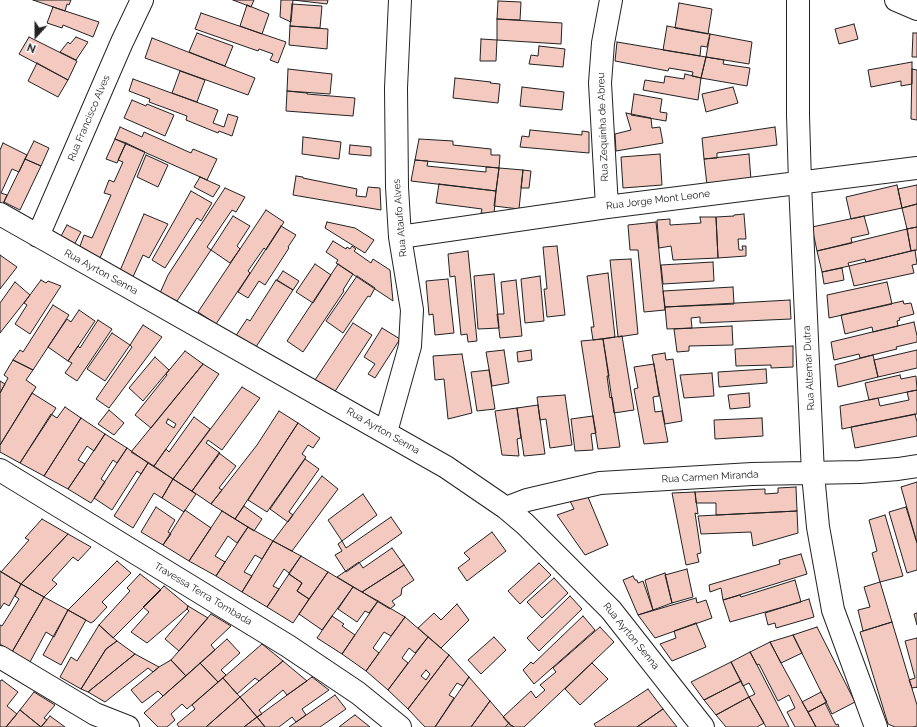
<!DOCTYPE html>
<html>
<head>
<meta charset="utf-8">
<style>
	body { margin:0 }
	#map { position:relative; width:917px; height:727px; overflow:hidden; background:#fff; font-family:Raleway,sans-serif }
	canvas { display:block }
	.north { position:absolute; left:16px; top:16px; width:40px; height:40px; -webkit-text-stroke:3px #fff; paint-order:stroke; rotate:201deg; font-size:11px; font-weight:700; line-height:16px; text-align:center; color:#222 }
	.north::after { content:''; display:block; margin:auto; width:14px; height:18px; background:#222; clip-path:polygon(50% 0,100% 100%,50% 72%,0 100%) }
</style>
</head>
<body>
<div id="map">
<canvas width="917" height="727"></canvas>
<div class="north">N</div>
</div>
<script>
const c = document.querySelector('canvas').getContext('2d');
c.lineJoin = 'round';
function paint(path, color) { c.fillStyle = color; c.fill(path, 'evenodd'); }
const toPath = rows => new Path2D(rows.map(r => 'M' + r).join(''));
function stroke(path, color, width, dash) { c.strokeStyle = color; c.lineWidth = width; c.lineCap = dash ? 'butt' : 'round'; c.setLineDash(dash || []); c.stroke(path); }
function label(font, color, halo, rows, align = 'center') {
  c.font = font + ' Raleway,sans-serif'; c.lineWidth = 3; c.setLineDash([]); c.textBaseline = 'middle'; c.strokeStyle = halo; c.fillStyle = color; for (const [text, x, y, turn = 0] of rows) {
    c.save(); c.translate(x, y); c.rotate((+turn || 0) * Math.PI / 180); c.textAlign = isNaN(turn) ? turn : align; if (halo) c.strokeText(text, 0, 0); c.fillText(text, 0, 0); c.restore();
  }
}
const building = toPath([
	[33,0,71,0,69,5,67,4,65,11,33,0],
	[233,0,254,0,251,7,233,0],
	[281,0,293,0,291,22,280,17,281,0],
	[293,0,328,0,327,4,293,0],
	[498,1,521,2,520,20,497,19,498,1],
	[679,3,712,9,708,34,675,28,679,3],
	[292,4,322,6,320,28,290,26,292,4],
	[247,5,269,14,262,34,240,26,247,5],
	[53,7,99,22,93,37,63,25,62,28,47,23,53,7],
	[201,13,286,42,278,63,270,60,273,54,259,49,258,51,195,29,201,13],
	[497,19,562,23,561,44,497,40,497,19],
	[854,24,858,39,839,44,835,29,854,24],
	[290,26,328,29,327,49,289,45,290,26],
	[667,26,710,34,707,47,701,46,700,56,663,50,667,26],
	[197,33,233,46,225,66,189,52,197,33],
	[913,33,917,33,917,57,912,57,913,33],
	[710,34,752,42,749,64,706,57,710,34],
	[29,37,77,61,68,80,19,54,29,37],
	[76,37,88,42,76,60,60,52,68,42,70,44,76,37],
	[152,38,255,78,248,95,145,58,152,38],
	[481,39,497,40,496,61,480,61,481,39],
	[617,42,706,57,701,78,692,76,693,72,669,68,668,71,615,61,617,42],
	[539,46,565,49,563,67,529,64,531,55,538,56,539,46],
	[706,57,724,60,723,64,750,68,747,86,701,78,706,57],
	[912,62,912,84,901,86,901,81,871,87,868,70,912,62],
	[37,63,68,80,58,97,28,81,37,63],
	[288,69,332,74,330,94,287,91,288,69],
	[912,69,917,70,917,120,911,119,912,69],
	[180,71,205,80,197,102,172,93,180,71],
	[685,74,701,78,698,100,643,90,645,80,664,83,665,76,684,79,685,74],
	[455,78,491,82,490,83,500,84,498,103,453,98,455,78],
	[133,79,218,110,213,123,224,127,228,114,238,117,232,136,219,131,218,133,186,120,187,116,149,102,150,99,129,91,133,79],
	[522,87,564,92,562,110,520,106,522,87],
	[733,87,738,103,706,112,702,94,733,87],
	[287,91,307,93,307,94,355,98,353,116,286,111,287,91],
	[634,94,662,99,660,112,667,113,666,121,631,115,634,94],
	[132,100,146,106,147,104,174,115,165,136,124,118,132,100],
	[626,113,651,118,652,128,660,127,663,143,616,151,615,134,631,130,626,113],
	[120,127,142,137,144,132,191,153,193,149,217,159,207,180,115,139,120,127],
	[775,127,777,145,717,153,717,158,704,159,702,138,775,127],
	[530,130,582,135,582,131,589,132,589,153,520,147,522,136,529,137,530,130],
	[303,137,341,142,339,159,302,154,303,137],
	[115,139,126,143,117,163,106,159,115,139],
	[419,139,453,141,453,145,491,149,491,155,500,155,499,168,415,160,419,139],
	[34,141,49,148,41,166,25,159,34,141],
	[3,143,27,155,19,172,12,169,1,193,7,195,1,208,0,207,0,150,3,143],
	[126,143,145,152,100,258,79,249,84,235,92,238,111,195,104,193,109,180,114,182,123,162,118,160,126,143],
	[350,145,371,147,371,156,349,154,350,145],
	[660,154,662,185,623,188,621,157,660,154],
	[749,154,751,180,707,185,704,159,749,154],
	[146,155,168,165,158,187,137,177,146,155],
	[25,159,41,166,20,210,4,202,25,159],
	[415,160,428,161,427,166,486,172,486,167,499,168,496,191,411,181,415,160],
	[499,168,523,170,519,209,494,206,499,168],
	[523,170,531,171,529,188,521,188,523,170],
	[296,176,303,177,303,178,357,189,356,196,366,197,368,187,380,188,381,210,293,195,296,176],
	[200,177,220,186,213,197,194,187,200,177],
	[439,184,496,191,494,214,481,213,482,209,436,203,439,184],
	[897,185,902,208,851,219,846,197,897,185],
	[917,185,917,204,902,208,898,189,917,185],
	[225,188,245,197,236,212,232,210,207,247,211,250,177,301,160,293,168,275,225,188],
	[191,191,212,203,201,221,197,218,165,268,152,260,191,191],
	[917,204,917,227,907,229,902,208,917,204],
	[266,210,284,222,266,250,264,248,248,271,250,273,216,324,198,312,266,210],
	[144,214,168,224,149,258,143,255,132,279,119,273,144,214],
	[744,214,746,239,738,239,739,250,743,250,742,246,746,246,746,256,718,258,716,217,734,216,734,215,744,214],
	[233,216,250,226,237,246,240,249,230,263,211,250,233,216],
	[864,216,869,234,851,238,852,243,817,251,812,227,864,216],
	[700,217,716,217,718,258,673,260,671,246,659,248,657,220,670,219,670,225,701,223,700,217],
	[327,222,355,228,374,240,365,253,325,228,327,222],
	[656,222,665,310,644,312,638,250,630,250,628,225,656,222],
	[67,225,81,232,74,245,60,238,67,225],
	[281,226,296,235,288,247,289,248,265,285,259,281,248,298,238,292,281,226],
	[917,227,917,250,911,251,907,229,917,227],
	[907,229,911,251,866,262,865,259,848,263,849,266,822,272,817,251,907,229],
	[333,241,346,249,347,247,350,249,352,246,356,249,354,251,371,263,373,259,390,270,393,301,336,263,338,260,326,252,333,241],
	[557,246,565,315,547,317,544,289,547,289,543,247,557,246],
	[915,250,917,264,912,265,914,273,854,286,849,266,915,250],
	[468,251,477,341,468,342,467,334,461,335,455,276,450,277,448,254,468,251],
	[0,255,17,267,0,289,0,255],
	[631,259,638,334,618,337,610,260,631,259],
	[713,262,714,281,663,284,661,265,713,262],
	[315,264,331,275,313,303,296,292,315,264],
	[338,264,353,274,343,290,344,291,303,352,287,341,338,264],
	[842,268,844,280,824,284,822,272,842,268],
	[283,271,299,281,293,290,277,280,283,271],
	[608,273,615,337,593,340,591,327,594,327,587,276,608,273],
	[494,274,499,328,478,329,474,276,494,274],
	[357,276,375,288,370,297,368,296,343,333,326,321,357,276],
	[540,276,544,321,525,323,521,279,540,276],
	[448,279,454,333,435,335,433,314,429,315,426,281,448,279],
	[41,280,46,283,48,281,61,286,30,334,15,324,27,305,24,303,41,280],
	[276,280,293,290,254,350,235,337,247,319,250,321,276,280],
	[516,280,522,336,500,338,497,314,504,314,501,282,516,280],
	[15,282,30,295,0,333,0,303,15,282],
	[887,282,892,304,829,318,827,295,887,282],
	[733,287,734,304,665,307,663,291,733,287],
	[790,300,791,319,700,323,700,317,691,318,692,328,667,329,665,307,790,300],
	[903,301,904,304,911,303,914,314,899,318,900,320,897,321,898,326,873,332,872,327,845,334,841,315,903,301],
	[53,305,69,315,33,370,13,360,20,350,23,352,53,305],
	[79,310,95,321,68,361,48,347,67,319,71,322,79,310],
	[98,320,112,329,77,381,65,373,72,363,68,361,78,346,80,348,98,320],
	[914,322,917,336,917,342,896,347,897,349,860,358,859,354,834,360,831,342,914,322],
	[353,323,372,335,332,396,313,383,353,323],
	[143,325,162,337,109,408,96,399,132,347,130,345,143,325],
	[732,326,733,345,689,346,689,351,677,352,674,329,732,326],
	[382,328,400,339,375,378,368,374,375,364,364,357,382,328],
	[112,333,130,345,105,381,87,369,112,333],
	[622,336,634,410,614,413,603,339,622,336],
	[603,339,609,376,607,376,610,398,612,397,620,447,598,449,581,341,603,339],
	[793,346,793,367,771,368,771,365,736,366,735,349,793,346],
	[504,350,509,383,492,386,486,352,504,350],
	[531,350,532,360,518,362,517,352,531,350],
	[917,350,917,368,878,377,874,360,917,350],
	[185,351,203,364,151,428,135,415,167,375,166,374,185,351],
	[665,353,666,360,673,359,682,421,665,424,652,355,665,353],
	[462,354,472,413,448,419,444,379,435,380,433,356,462,354],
	[873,355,878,377,838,387,835,365,873,355],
	[155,357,169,370,143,401,129,388,155,357],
	[13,360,33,370,26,380,36,387,0,445,0,393,8,378,4,375,13,360],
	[203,364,219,374,154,466,131,452,203,364],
	[168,419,176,424,174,428,166,423,168,419],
	[654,364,659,396,653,397,655,412,662,411,668,442,644,444,634,389,638,388,634,367,654,364],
	[766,369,767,383,719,387,718,372,766,369],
	[489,370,495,409,477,411,471,372,489,370],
	[712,373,714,396,684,398,680,375,712,373],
	[900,375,901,379,916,376,917,390,869,400,865,383,900,375],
	[0,381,5,384,0,393,0,381],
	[242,387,260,398,222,450,208,440,206,443,220,453,192,491,173,479,242,387],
	[917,390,917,414,842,429,840,406,878,398,880,406,909,400,907,392,917,390],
	[32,393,56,408,20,463,0,452,0,445,32,393],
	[749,393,750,407,730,409,728,395,749,393],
	[565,395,572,445,550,448,546,419,540,420,537,397,565,395],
	[538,405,545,454,524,456,517,408,538,405],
	[65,407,81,418,44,476,20,463,51,414,57,418,65,407],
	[517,408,521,438,517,439,519,456,502,455,495,411,517,408],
	[109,410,124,423,114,435,98,424,109,410],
	[279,411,298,423,235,519,211,504,257,445,279,411],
	[915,414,917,422,917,436,855,448,851,427,915,414],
	[593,416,596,433,591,434,593,450,575,451,571,419,593,416],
	[194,417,210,429,173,479,154,466,166,449,169,452,194,417],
	[81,418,105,434,94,451,87,446,78,460,85,464,68,489,44,476,81,418],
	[762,418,763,436,715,439,714,420,762,418],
	[298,423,320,438,313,448,308,445,302,454,306,457,267,512,248,500,298,423],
	[105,434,127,448,117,463,113,460,101,479,105,482,91,503,68,489,105,434],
	[127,448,148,463,141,474,137,471,112,510,94,498,127,448],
	[219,453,236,466,219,488,222,490,211,504,192,491,219,453],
	[305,459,319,469,289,512,293,515,288,522,270,509,305,459],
	[148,463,173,479,162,498,154,493,133,528,114,516,148,463],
	[322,476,338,489,292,551,273,541,322,476],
	[173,479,196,494,184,512,162,498,173,479],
	[917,482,917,543,901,487,917,482],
	[796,487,797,511,716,515,716,503,696,503,695,492,765,489,765,494,778,493,778,488,796,487],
	[695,492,698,514,695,513,701,553,697,554,699,562,686,565,672,493,695,492],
	[363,494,377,515,342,541,328,520,363,494],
	[588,497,608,545,585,555,557,515,574,509,570,501,588,497],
	[244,506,262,519,254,531,235,519,244,506],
	[156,507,175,520,168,532,171,534,163,545,141,532,156,507],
	[906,507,917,543,917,570,907,573,889,512,906,507],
	[185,510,211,528,189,561,163,545,185,510],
	[222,511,248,527,237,543,228,536,215,556,225,562,216,576,189,561,222,511],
	[797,511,798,533,753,546,751,532,701,534,698,516,797,511],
	[885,515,903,576,880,582,872,553,877,551,869,520,885,515],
	[391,517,402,533,346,572,335,555,342,551,338,544,342,541,346,548,391,517],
	[42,519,68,534,21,584,1,572,29,540,25,538,42,519],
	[248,527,273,541,262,559,255,555,244,572,252,576,242,592,216,576,248,527],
	[492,532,506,551,467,581,458,568,470,559,464,553,492,532],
	[68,534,91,547,78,561,73,557,52,580,57,584,44,597,21,584,68,534],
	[273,541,301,556,289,573,284,569,273,586,279,589,267,607,242,592,273,541],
	[392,548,404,565,362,592,337,577,359,562,363,568,392,548],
	[801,554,807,574,723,600,721,588,710,592,709,585,780,564,779,560,801,554],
	[301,556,328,572,309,599,297,591,302,583,289,574,301,556],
	[117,561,131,573,102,602,107,607,94,621,91,623,68,610,117,561],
	[539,563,551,575,520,604,508,591,539,563],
	[404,565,414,580,402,588,401,595,392,601,395,605,390,609,362,592,404,565],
	[687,569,693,597,672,603,665,575,687,569],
	[0,571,21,584,9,606,4,603,0,609,0,571],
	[328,572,353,587,322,630,299,614,328,572],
	[665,573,672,603,653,610,645,580,665,573],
	[140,574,161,590,113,638,99,625,130,591,127,588,140,574],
	[289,574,302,583,297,591,309,599,293,623,267,607,289,574],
	[633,576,635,580,637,580,638,583,643,581,653,610,638,615,623,580,633,576],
	[554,578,568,593,542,618,527,602,554,578],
	[795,580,801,602,730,622,723,600,740,595,741,597,795,580],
	[880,582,892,622,863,631,858,610,870,607,864,587,880,582],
	[21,584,44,597,12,652,0,644,0,625,2,626,19,599,15,596,21,584],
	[164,586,188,606,187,609,147,643,131,632,149,612,143,607,164,586],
	[353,587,378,601,369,613,365,611,357,622,338,609,353,587],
	[570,596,582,609,539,651,527,638,570,596],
	[44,597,68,610,54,637,46,632,30,662,12,652,44,597],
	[696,598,697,603,706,600,712,618,655,638,638,615,696,598],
	[809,599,814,617,776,628,775,623,768,625,765,613,809,599],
	[378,601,405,617,391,636,384,632,373,648,379,653,366,671,342,654,378,601],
	[457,604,469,620,441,648,418,628,434,613,441,620,457,604],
	[188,606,208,618,179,651,165,639,189,611,187,609,188,606],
	[68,610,86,620,61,665,43,655,68,610],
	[917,613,917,625,914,614,917,613],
	[211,614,231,626,211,645,215,650,186,676,171,660,211,614],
	[332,616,344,624,342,626,355,635,342,654,317,638,332,616],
	[583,616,595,630,534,684,523,670,531,662,533,664,583,616],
	[405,617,428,637,415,653,409,648,402,658,408,663,388,690,366,671,405,617],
	[892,622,917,705,917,726,913,727,895,727,888,724,860,632,892,622],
	[696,623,706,647,672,661,660,644,676,638,674,631,696,623],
	[99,625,117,641,106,649,81,689,60,677,71,657,77,661,99,625],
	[600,627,614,642,524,727,514,727,509,724,503,717,531,691,536,698,545,690,540,685,556,672,553,668,600,627],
	[817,627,855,702,832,714,793,635,817,627],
	[793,635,802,653,781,663,770,642,793,635],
	[428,637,449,655,408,709,388,690,428,637],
	[426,670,430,674,426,680,421,676,426,670],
	[494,637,506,650,481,674,468,660,494,637],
	[917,638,917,688,917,687,912,688,909,680,915,678,905,641,917,638],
	[227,639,240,653,221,670,226,675,218,682,200,663,227,639],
	[117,641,135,654,88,692,81,689,106,649,117,641],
	[770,642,781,663,816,727,795,727,787,712,795,708,789,695,778,701,759,664,757,665,750,652,770,642],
	[262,644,283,661,259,681,255,678,237,694,223,678,262,644],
	[750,652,757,665,789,727,766,727,749,697,755,694,749,683,743,686,731,662,750,652],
	[135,654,159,667,153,672,148,668,105,702,88,692,135,654],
	[449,655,469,677,463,686,457,683,449,695,454,698,435,727,425,727,408,709,449,655],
	[171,660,186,676,163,696,158,691,142,703,131,690,159,667,171,660],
	[283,661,307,681,287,695,283,690,259,710,262,714,257,717,240,697,283,661],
	[731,662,741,681,704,700,691,682,731,662],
	[200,663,218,682,187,709,182,704,171,714,175,720,167,727,158,727,144,713,200,663],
	[592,663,608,679,580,705,565,689,592,663],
	[312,677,329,690,302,709,306,715,296,722,292,717,279,727,265,727,257,717,312,677],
	[469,677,490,701,471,727,435,727,469,677],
	[223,678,240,697,206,727,179,727,177,724,195,709,192,705,223,678],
	[2,680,18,692,7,706,17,714,6,727,0,727,0,681,2,680],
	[741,681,749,697,716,715,704,700,741,681],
	[648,689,663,709,637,727,596,727,594,724,599,721,648,689],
	[34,692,55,705,44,718,47,720,41,727,20,710,34,692],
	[821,692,827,702,808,712,802,702,821,692],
	[335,695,346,709,320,727,289,727,335,695],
	[240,697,257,717,244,727,206,727,240,697],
	[749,697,764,723,757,727,726,727,716,715,749,697],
	[490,701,509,723,505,727,471,727,490,701],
	[825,703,836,725,838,724,839,727,816,727,808,712,825,703],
	[663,709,677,727,637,727,663,709],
	[20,710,41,727,6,727,20,710],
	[355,715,370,727,339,727,352,717,355,715],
	[50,716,65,727,41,727,50,716],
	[257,717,265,727,244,727,257,717],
	[509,723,509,724,514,727,505,727,509,723]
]);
paint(building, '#f3c9c0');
stroke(building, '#222', 1);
const minor = toPath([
	[798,0,798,115,800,183,813,474,818,527,833,610,876,727],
	[896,0,917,9],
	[607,207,600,83,603,43,611,0],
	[0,214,446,467,506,508,525,524,611,610,703,727],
	[38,236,122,42,142,0],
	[400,237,607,207,917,168],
	[386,432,410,346,412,310,400,237,397,187,396,88,400,0],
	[0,470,288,646,358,693,400,727],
	[506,508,527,500,600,483,752,474,860,472,898,469,917,466],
	[0,657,95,714,128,727]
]);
stroke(minor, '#222', 24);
stroke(minor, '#fff', 22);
label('10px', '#222', '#fff', [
	["Rua Francisco Alves",89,118,-67],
	["Rua Zequinha de Abreu",603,127,-92],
	["Rua Jorge Mont Leone",658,200,-7],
	["Rua Ataufo Alves",400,218,-95],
	["Rua Ayrton Senna",101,272,29],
	["Rua Altemar Dutra",809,368,-93],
	["Rua Ayrton Senna",383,431,30],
	["Rua Carmen Miranda",710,477,-3],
	["Travessa Terra Tombada",203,594,31],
	["Rua Ayrton Senna",631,636,51]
]);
</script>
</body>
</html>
